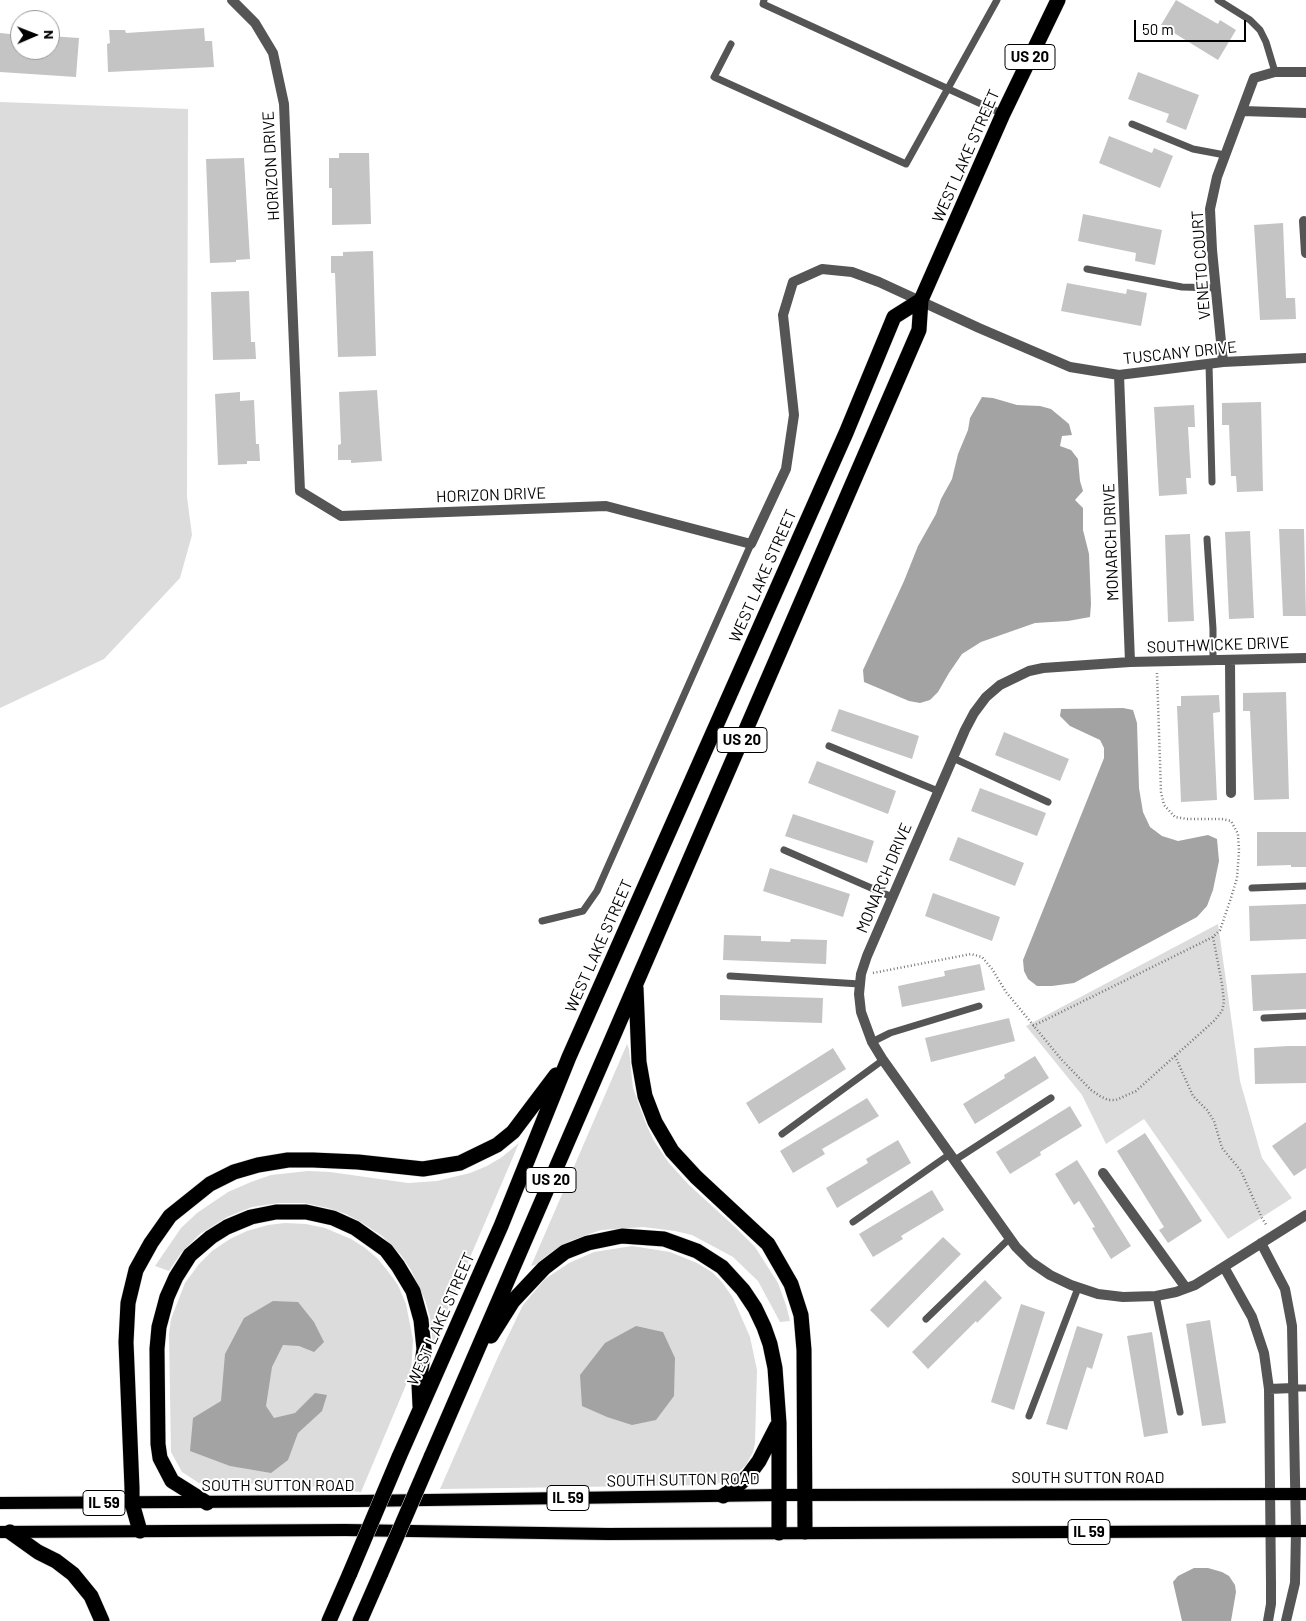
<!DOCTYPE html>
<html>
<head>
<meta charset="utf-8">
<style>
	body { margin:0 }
	#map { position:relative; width:1306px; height:1621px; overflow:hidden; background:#fff; font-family:Barlow,sans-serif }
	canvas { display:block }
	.north { position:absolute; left:10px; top:10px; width:50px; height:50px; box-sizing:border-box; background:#fff; border:1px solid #999; border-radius:50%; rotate:89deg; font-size:14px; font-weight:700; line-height:20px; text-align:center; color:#000 }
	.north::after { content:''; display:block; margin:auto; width:18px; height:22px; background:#000; clip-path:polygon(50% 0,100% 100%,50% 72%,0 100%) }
	.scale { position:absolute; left:1134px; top:20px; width:112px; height:22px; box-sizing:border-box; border:2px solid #000; border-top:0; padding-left:6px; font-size:15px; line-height:18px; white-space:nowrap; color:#000; -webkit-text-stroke:4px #fff; paint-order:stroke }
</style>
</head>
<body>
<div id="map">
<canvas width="1306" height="1621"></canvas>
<div class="north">N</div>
<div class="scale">50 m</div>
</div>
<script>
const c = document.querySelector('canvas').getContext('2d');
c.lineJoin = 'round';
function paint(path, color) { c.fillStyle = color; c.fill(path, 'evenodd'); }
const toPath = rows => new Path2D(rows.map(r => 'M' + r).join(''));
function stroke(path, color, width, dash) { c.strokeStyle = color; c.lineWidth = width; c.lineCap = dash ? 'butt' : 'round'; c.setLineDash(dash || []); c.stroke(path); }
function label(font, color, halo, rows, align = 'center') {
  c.font = font + ' Barlow,sans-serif'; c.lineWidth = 4; c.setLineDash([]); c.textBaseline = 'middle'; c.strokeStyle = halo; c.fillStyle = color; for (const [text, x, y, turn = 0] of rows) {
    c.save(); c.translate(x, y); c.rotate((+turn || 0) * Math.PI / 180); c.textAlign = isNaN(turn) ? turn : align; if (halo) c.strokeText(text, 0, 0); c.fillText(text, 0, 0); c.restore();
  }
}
paint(toPath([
	[0,102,188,109,187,497,192,535,180,578,104,659,0,708],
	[1218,924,1240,1081,1262,1158,1292,1198,1228,1239,1144,1119,1106,1144,1082,1095,1026,1026],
	[627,1044,629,1049,633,1088,646,1124,654,1141,669,1163,689,1185,735,1227,755,1247,778,1283,786,1305,790,1321,780,1322,758,1281,733,1257,692,1235,675,1231,643,1227,601,1230,570,1241,553,1251,535,1265,531,1266],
	[519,1143,433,1344,430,1317,425,1300,411,1270,401,1255,382,1236,364,1224,346,1214,328,1208,304,1203,279,1203,252,1207,227,1217,200,1234,181,1253,169,1271,155,1266,181,1228,197,1213,228,1192,251,1182,271,1175,308,1171,330,1172,408,1183,437,1181,470,1173,487,1166,502,1157],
	[285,1223,306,1224,325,1228,351,1239,364,1247,377,1258,387,1270,398,1285,406,1304,413,1340,411,1373,361,1492,283,1483,211,1484,199,1483,182,1472,171,1452,169,1334,171,1319,185,1283,199,1264,212,1251,230,1239,247,1231,268,1225],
	[632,1246,670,1252,697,1263,712,1272,722,1282,733,1298,750,1337,757,1370,755,1443,753,1452,746,1465,734,1476,723,1482,710,1485,440,1489,498,1357,523,1305,545,1279,569,1263,594,1252]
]), '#dcdcdc');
paint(toPath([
	[982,397,993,398,1017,405,1040,406,1051,409,1069,424,1072,435,1062,436,1060,446,1071,450,1078,459,1080,481,1083,491,1075,500,1083,508,1083,530,1089,554,1091,604,1090,617,1068,621,1035,623,981,642,962,654,949,673,938,692,930,700,920,703,909,701,864,682,863,670,904,581,918,546,936,514,941,499,952,479,958,454,968,430,970,418],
	[1123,708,1133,710,1137,723,1139,788,1143,812,1150,827,1162,836,1178,841,1208,835,1217,839,1219,861,1213,890,1207,906,1197,917,1074,983,1052,986,1037,986,1028,979,1024,971,1023,960,1104,758,1104,748,1100,740,1070,726,1060,716,1061,709],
	[273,1301,298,1302,314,1322,324,1342,314,1352,299,1346,283,1345,272,1367,266,1406,274,1418,295,1413,315,1393,327,1395,322,1411,298,1433,288,1460,271,1473,230,1466,190,1451,193,1418,221,1401,225,1354,244,1318],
	[636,1326,663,1332,675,1358,674,1396,656,1420,632,1425,607,1417,582,1406,580,1375,605,1343],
	[1194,1568,1208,1568,1222,1572,1229,1576,1235,1585,1236,1592,1231,1621,1182,1621,1173,1582,1178,1576]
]), '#a3a3a3');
paint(toPath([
	[1176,0,1218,24,1220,20,1236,30,1218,60,1161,25],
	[204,28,205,41,212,41,214,67,108,72,107,44,110,43,109,30,125,30,126,33],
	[0,33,20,35,20,50,50,50,50,36,79,38,76,77,0,72],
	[1138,72,1199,95,1186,130,1166,122,1169,114,1128,99],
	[1109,136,1152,153,1154,148,1173,156,1160,188,1099,163],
	[339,153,369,153,371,224,332,225,332,188,329,188,329,158,339,158],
	[244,158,250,259,236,260,236,262,210,263,206,159],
	[1083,214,1162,230,1155,265,1135,261,1136,253,1078,241],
	[1283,223,1286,298,1295,298,1296,319,1260,320,1254,225],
	[373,251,376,356,338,357,335,273,331,273,331,256,343,256,343,252],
	[1067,283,1126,294,1127,289,1147,293,1141,326,1061,311],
	[249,291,251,342,255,342,256,359,213,360,211,292],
	[377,390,382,461,351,463,351,460,338,460,338,445,341,444,339,392],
	[240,392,240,401,254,400,256,444,259,444,260,461,247,461,247,464,218,465,215,394],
	[1261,402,1263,491,1237,492,1236,476,1231,476,1229,425,1222,425,1222,403],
	[1194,405,1195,427,1188,427,1191,478,1186,478,1187,494,1159,496,1154,407],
	[1279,529,1304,529,1306,616,1283,616],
	[1250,531,1254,618,1229,619,1225,532],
	[1190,534,1194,621,1168,622,1165,535],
	[1286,692,1289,799,1254,800,1250,711,1243,711,1243,693],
	[1219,695,1220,712,1213,713,1217,800,1181,802,1177,706,1181,706,1181,696],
	[839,709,919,736,912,759,831,731],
	[1004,732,1069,759,1060,781,995,755],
	[817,761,896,791,888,814,808,783],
	[980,788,1046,813,1037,836,971,811],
	[793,814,874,841,867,863,785,836],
	[1257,832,1306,832,1306,867,1291,867,1291,865,1257,866],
	[958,837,1024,863,1015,886,949,860],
	[770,868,850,894,843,917,763,891],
	[933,893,1000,917,992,941,925,916],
	[1306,904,1306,939,1250,941,1249,906],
	[724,935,761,936,761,941,790,942,791,939,827,940,826,964,723,960],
	[980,964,985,990,902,1007,898,986,945,976,944,971],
	[1306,973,1306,1009,1253,1011,1251,975],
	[720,995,823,998,822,1023,720,1020],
	[1009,1018,1015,1041,931,1062,925,1038],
	[1288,1046,1306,1046,1306,1083,1255,1084,1254,1048],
	[833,1048,846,1069,759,1124,746,1103],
	[1035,1056,1049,1078,975,1124,963,1104,1005,1078,1004,1075],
	[867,1098,879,1116,822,1149,825,1154,793,1173,780,1151],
	[1070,1106,1082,1126,1040,1152,1041,1155,1010,1174,996,1152],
	[1306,1122,1306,1168,1294,1176,1272,1146],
	[1145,1133,1202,1221,1168,1243,1159,1230,1164,1227,1117,1151],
	[898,1140,911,1163,837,1208,826,1188,868,1163,866,1159],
	[1077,1160,1131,1246,1111,1259,1092,1228,1095,1227,1079,1201,1074,1205,1055,1174],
	[932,1190,944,1210,901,1236,903,1239,873,1257,859,1234],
	[943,1237,961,1254,888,1328,870,1310],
	[985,1280,1002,1298,977,1323,976,1321,928,1369,912,1352],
	[1021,1304,1045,1312,1014,1410,991,1402],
	[1210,1320,1226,1423,1202,1426,1186,1324],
	[1077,1326,1103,1334,1092,1369,1087,1367,1067,1430,1046,1424],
	[1152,1332,1168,1433,1144,1437,1127,1336]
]), '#c4c4c4');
const primary = toPath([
	[0,1503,357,1501,779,1495,1306,1494],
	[0,1532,345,1530,608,1534,1306,1531]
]);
const highway = toPath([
	[636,988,639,1062,645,1096,655,1122,672,1151,696,1177,768,1244,791,1284,801,1315,804,1350,805,1532],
	[491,1336,513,1301,544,1268,565,1252,588,1243,622,1236,664,1239,697,1251,722,1267,743,1290,755,1308,764,1327,770,1344,775,1368,779,1423,779,1533],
	[399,1457,501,1226,569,1057,846,433,894,317,921,300],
	[431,1457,919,330,921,300,1003,114,1058,0],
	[723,1496,735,1488,748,1476,759,1461,777,1426],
	[207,1503,172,1481,160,1458,158,1444,157,1349,159,1327,167,1297,176,1277,190,1255,211,1237,227,1227,251,1217,276,1212,306,1212,333,1218,355,1228,386,1250,398,1266,413,1291,421,1320,424,1349,419,1384,420,1406],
	[140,1531,132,1503,132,1488,126,1342,128,1303,136,1270,151,1243,170,1216,210,1184,234,1172,258,1165,288,1160,313,1160,358,1162,423,1169,460,1163,497,1145,513,1132,556,1075],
	[10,1532,38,1552,56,1561,73,1574,91,1596,102,1621],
	[329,1621,350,1573],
	[360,1621,381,1573]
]);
stroke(primary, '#dbdbdb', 14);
stroke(highway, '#dbdbdb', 16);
stroke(toPath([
	[873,973,971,954,982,957,992,969,1006,992,1061,1059,1091,1090,1100,1096,1108,1100,1116,1100,1136,1091,1215,1020,1222,1011,1224,1002,1222,984,1213,937],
	[1033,1026,1213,937,1220,930,1230,901,1237,878,1239,851,1238,834,1231,821,1222,819,1187,819,1175,817,1164,805,1161,792,1157,673],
	[1175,1056,1193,1096,1207,1110,1214,1121,1222,1148,1241,1171,1262,1218,1267,1226]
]), '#777', 2.5, [1, 2.5]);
stroke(toPath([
	[764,0,763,4,1003,114],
	[1218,0,1250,20,1260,30,1266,42,1275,72],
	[731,44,714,77,906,164,997,0],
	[1132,124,1193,149,1225,155],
	[1087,269,1182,287,1216,288],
	[1209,364,1212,482],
	[1207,539,1213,629,1213,660],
	[829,746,938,791],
	[953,758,1048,802],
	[784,850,892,897],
	[1252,888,1306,886],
	[542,921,583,911,597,891,751,544],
	[730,976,860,984],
	[1264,1018,1306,1016],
	[872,1042,890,1033,979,1006],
	[782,1134,883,1060],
	[955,1160,1051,1098],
	[853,1222,950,1154],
	[1156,1296,1180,1412],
	[926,1319,1010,1238],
	[1293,1388,1306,1388],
	[1029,1416,1078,1288]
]), '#555', 7);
stroke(toPath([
	[232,0,255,23,273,53,284,104,300,491,341,516,606,506,751,544,786,469,794,415,783,315,793,282,822,269,852,272,879,282,979,328,1070,367,1119,375,1223,362,1306,358],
	[1242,111,1306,113],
	[1304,221,1306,253],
	[1223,362,1212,250,1210,209,1217,177,1254,78,1275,72,1306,72],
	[1119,375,1130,662,1043,668,1029,671,1000,685,986,697,974,713,965,730,867,956,861,974,859,994,861,1012,872,1042,883,1060,1016,1247,1031,1262,1050,1275,1071,1285,1098,1294,1123,1297,1156,1296,1176,1292,1195,1285,1306,1215],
	[1230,660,1231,793],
	[1130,662,1306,658],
	[1103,1173,1186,1288],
	[1261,1243,1285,1289,1292,1326,1296,1531,1295,1583,1286,1621],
	[1224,1267,1252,1317,1264,1353,1269,1389,1271,1584,1271,1604,1268,1621],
	[1269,1389,1293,1388]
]), '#555', 10);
stroke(primary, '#000', 12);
stroke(highway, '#000', 15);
const highwayBridge = toPath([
	[350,1573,399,1457],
	[381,1573,431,1457]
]);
stroke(highwayBridge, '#dbdbdb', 16, []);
stroke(highwayBridge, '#000', 15);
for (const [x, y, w] of [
	[1030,57,50],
	[742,740,50],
	[551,1180,50],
	[568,1498,42],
	[104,1503,42],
	[1089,1532,42]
]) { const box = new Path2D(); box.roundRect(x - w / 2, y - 12.5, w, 25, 4); c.fillStyle = '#fff'; c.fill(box); stroke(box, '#000', 1); }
label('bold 15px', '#000', null, [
	["US 20",1030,57],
	["US 20",742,740],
	["US 20",551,1180],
	["IL 59",568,1498],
	["IL 59",104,1503],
	["IL 59",1089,1532]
]);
label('16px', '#000', '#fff', [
	["WEST LAKE STREET",966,156,-66],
	["HORIZON DRIVE",271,166,-93],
	["VENETO COURT",1201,265,-94],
	["TUSCANY DRIVE",1180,353,-6],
	["HORIZON DRIVE",491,495,-2],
	["MONARCH DRIVE",1111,542,-92],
	["WEST LAKE STREET",763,576,-66],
	["SOUTHWICKE DRIVE",1218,645,-2],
	["MONARCH DRIVE",884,878,-67],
	["WEST LAKE STREET",599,946,-66],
	["WEST LAKE STREET",441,1319,-66],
	["SOUTH SUTTON ROAD",1088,1478],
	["SOUTH SUTTON ROAD",683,1480,-1],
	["SOUTH SUTTON ROAD",278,1486]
]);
</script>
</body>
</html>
